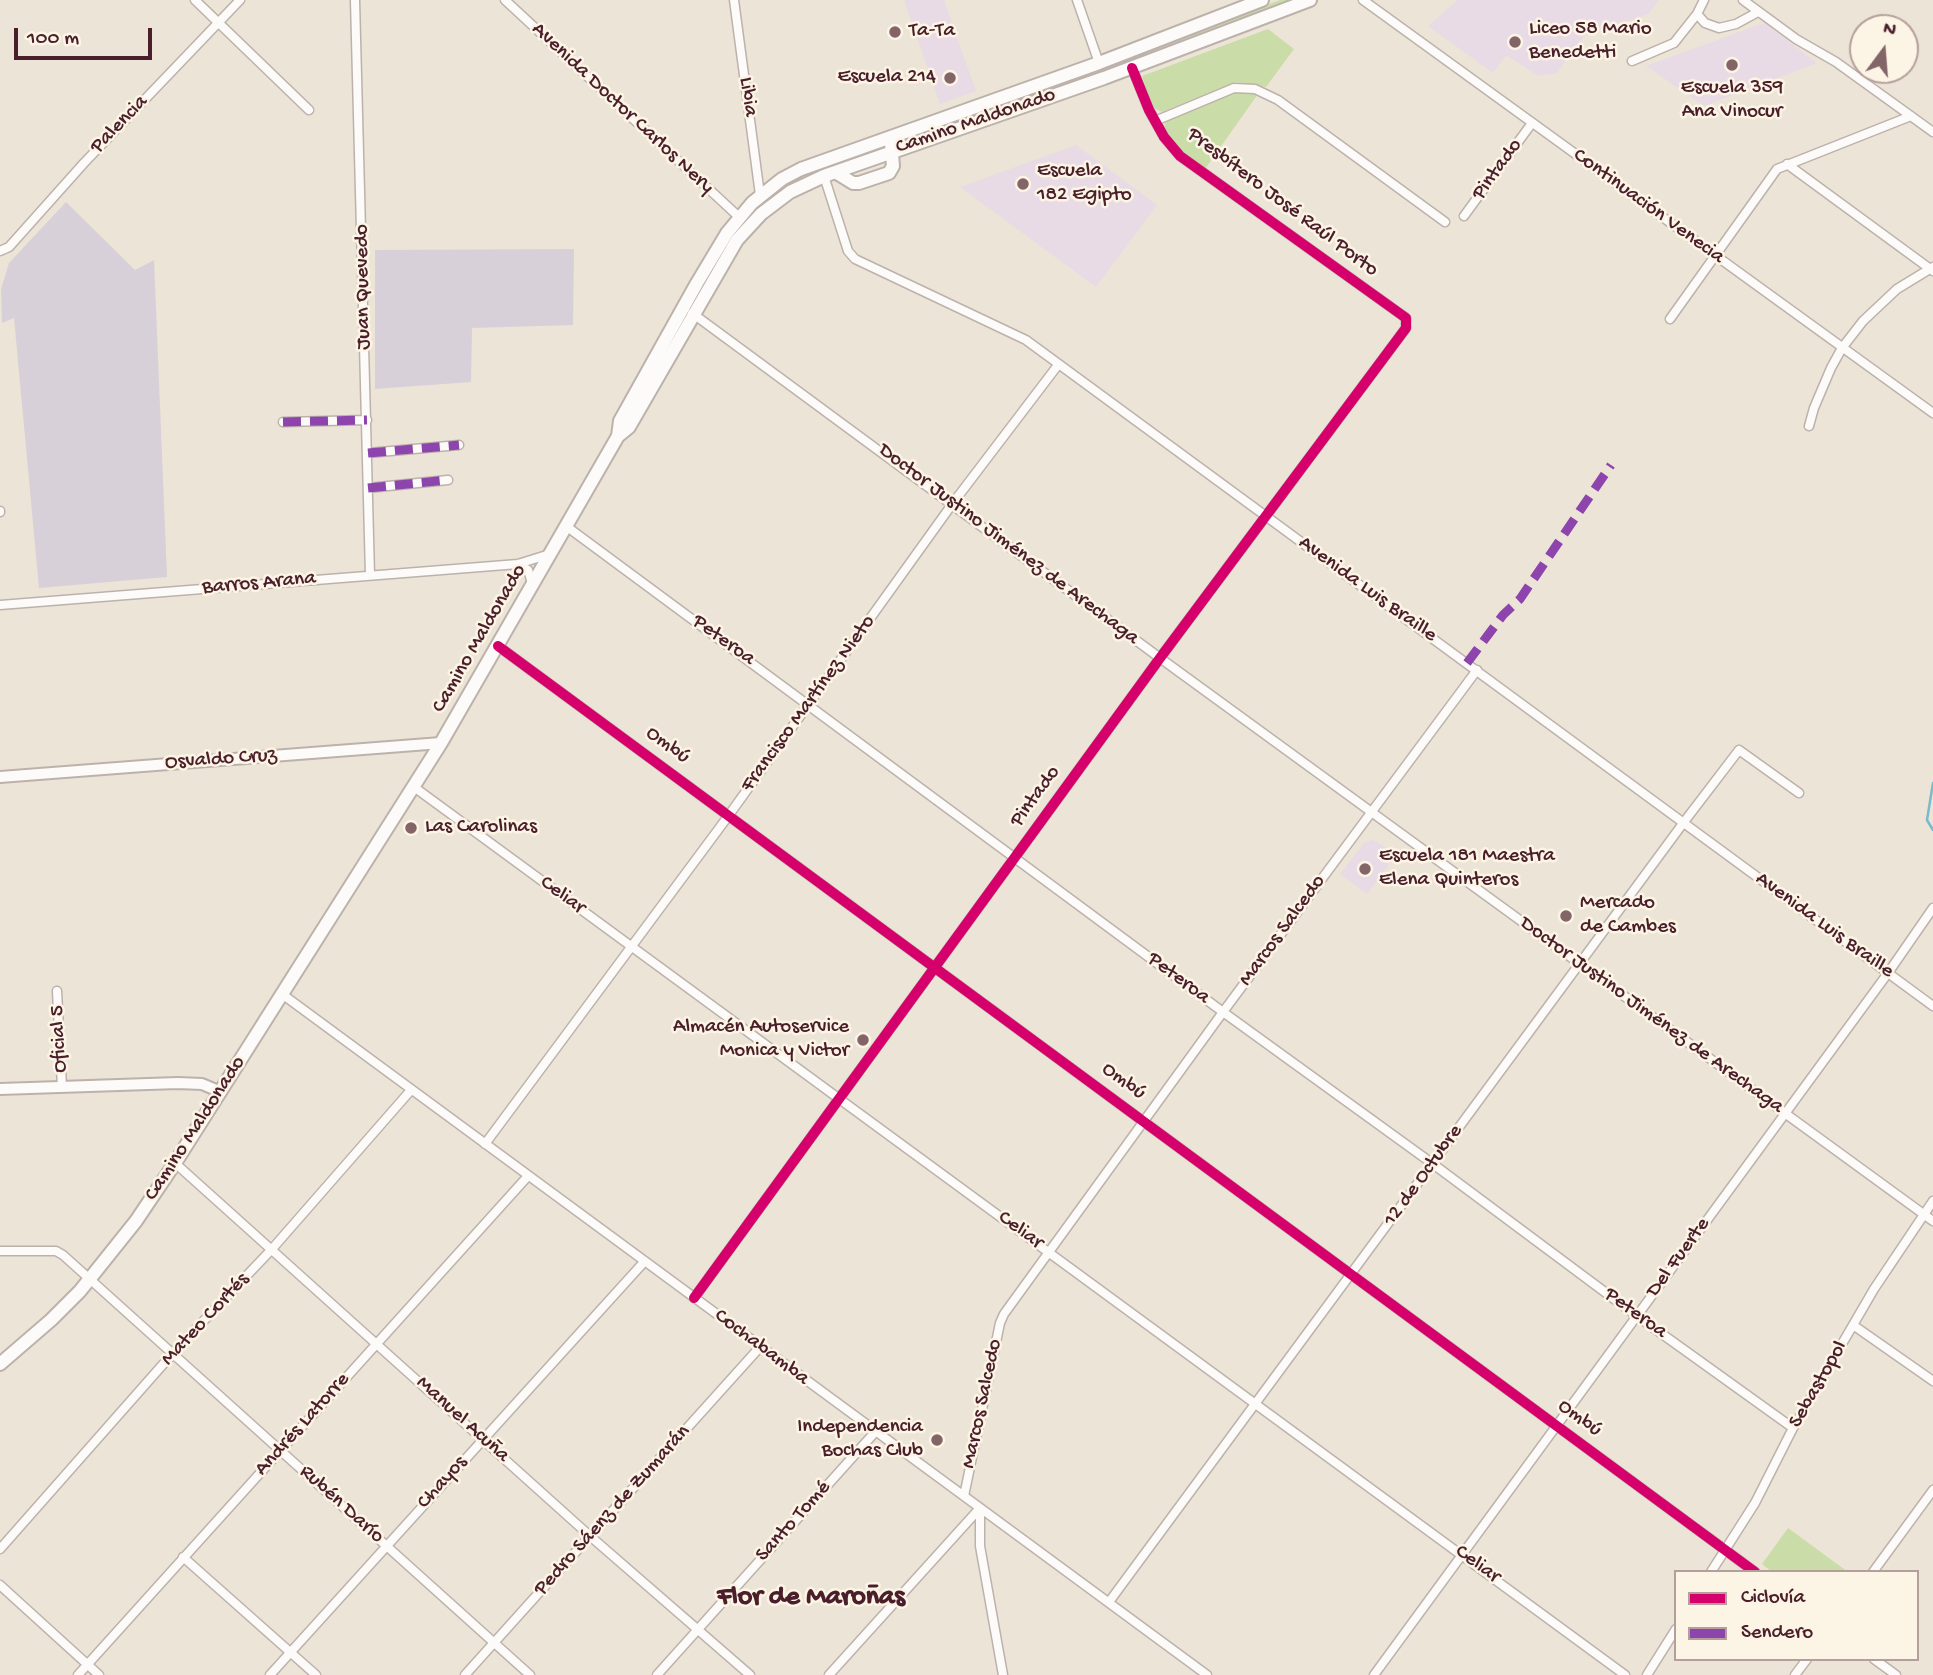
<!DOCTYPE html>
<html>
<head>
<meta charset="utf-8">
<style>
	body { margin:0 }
	#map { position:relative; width:1933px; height:1675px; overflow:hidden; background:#ece4d6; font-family:"Gochi Hand",sans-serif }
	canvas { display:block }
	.legend { position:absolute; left:1674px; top:1570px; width:245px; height:91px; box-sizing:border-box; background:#fcf5e5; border:2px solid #b59f9b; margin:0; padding:9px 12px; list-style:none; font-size:21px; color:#4a1f2b }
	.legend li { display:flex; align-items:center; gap:14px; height:35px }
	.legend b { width:35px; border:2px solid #b59f9b }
	.north { position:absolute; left:1849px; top:14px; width:70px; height:70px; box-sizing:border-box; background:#fcf5e5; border:2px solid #b59f9b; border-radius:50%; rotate:16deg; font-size:19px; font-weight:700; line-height:28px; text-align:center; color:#4a1f2b }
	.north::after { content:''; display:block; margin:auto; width:24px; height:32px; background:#836467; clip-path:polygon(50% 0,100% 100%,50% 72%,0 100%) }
	.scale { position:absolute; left:14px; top:28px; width:138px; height:32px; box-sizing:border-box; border:4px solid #4a1f2b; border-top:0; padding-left:9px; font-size:21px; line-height:24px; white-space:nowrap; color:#4a1f2b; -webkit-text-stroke:5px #fcf5e5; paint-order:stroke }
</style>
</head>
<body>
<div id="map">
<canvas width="1933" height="1675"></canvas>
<ul class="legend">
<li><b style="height:9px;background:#d6006c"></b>Ciclovía</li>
<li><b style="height:9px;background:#8e44ad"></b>Sendero</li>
</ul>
<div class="north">N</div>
<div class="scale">100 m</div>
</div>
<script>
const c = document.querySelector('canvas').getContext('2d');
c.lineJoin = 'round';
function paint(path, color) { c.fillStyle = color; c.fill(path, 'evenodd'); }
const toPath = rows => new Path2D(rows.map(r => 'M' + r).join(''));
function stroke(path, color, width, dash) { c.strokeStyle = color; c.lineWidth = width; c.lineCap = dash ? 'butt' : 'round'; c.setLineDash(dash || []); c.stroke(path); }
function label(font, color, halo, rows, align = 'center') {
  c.font = font + ' "Gochi Hand",sans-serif'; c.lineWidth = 5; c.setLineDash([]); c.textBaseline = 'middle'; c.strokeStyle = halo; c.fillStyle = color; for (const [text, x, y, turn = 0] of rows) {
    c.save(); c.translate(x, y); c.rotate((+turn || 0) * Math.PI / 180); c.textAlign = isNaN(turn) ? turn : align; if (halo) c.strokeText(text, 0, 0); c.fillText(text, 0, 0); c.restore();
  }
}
paint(toPath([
	[904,0,944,0,976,91,940,104],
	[1458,0,1659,0,1648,14,1584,36,1557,73,1539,76,1506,55,1493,73,1428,26],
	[1764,23,1817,63,1704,106,1646,66],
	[1076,145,1157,205,1096,287,960,187],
	[1371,840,1377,842,1396,855,1367,894,1340,874,1364,843]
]), '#e8dbe5');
paint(toPath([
	[66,202,135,270,154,260,167,577,39,588,14,318,2,323,1,289,9,263],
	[574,249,573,325,472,328,471,382,375,389,375,250]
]), '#d7d0d8');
paint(toPath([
	[1280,0,1290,0,1103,70,897,143,897,141],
	[1268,29,1294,49,1266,87,1236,82,1162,112,1152,107,1142,76],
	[1250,91,1258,94,1205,169,1188,157,1164,129,1165,122,1169,119,1237,92],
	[1788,1528,1848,1572,1772,1572,1762,1564]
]), '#cadda8');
stroke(toPath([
	[1933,783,1927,820,1933,830]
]), '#7bb9cc', 2.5);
const street = toPath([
	[195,0,309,110],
	[355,0,370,575],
	[505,0,739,217],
	[734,0,760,195],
	[1077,0,1099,63],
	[1363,0,1933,413],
	[1743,0,1796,39,1836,62,1933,132],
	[1697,14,1705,23,1719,28,1736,24,1758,12],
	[1632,61,1674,43,1697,14,1704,0],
	[1155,121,1234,88,1255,89,1278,100,1445,222],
	[1787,164,1933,271],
	[824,176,848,251,855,259,1026,340,1933,1006],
	[1464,216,1532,123],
	[0,251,9,247,84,163,240,0],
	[692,313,1160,658,1933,1221],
	[1670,319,1777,169,1911,116],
	[283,422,367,420],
	[1809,426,1814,408,1831,368,1842,348,1863,321,1897,289,1933,267],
	[368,453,459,445],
	[368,488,448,480],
	[0,511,0,512],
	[566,526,1223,1012,1433,1164,1637,1316,1793,1428],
	[518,564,528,570,532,583],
	[0,605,518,564,550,554],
	[498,646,1755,1572],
	[414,787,1625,1675],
	[57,991,62,1087],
	[282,994,1207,1675],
	[485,1144,729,815,953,503,1058,365],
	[175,1163,590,1536,750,1675],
	[0,1251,56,1251,63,1255,530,1675],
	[694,1298,1160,658,1406,328,1406,318,1180,156,1164,137,1149,110,1132,68],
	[1853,1325,1933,1381],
	[964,1496,1000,1323,1004,1314,1223,1012,1477,670],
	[980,1509,980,1546,1003,1675],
	[0,1549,173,1353,272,1249,411,1090],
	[183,1557,316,1675],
	[1711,1572,1755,1503,1793,1428,1874,1289,1933,1201],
	[1873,1572,1933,1490],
	[0,1585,99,1675],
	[1109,1602,1684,822,1739,750,1799,793],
	[1874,1659,1896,1675],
	[78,1675,528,1176],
	[270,1675,644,1262],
	[465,1675,760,1347],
	[657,1675,876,1431],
	[829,1675,980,1508],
	[1374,1675,1888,973,1933,908],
	[1647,1675,1676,1629],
	[1795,1675,1807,1659]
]);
const secondary = toPath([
	[0,777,441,743],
	[0,1089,178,1083,202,1084,221,1092]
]);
const primary = toPath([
	[835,172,853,183,859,183,889,173,893,166,891,143],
	[618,436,629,427,737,240,761,214,790,192,824,176,1104,78,1310,0],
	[0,1364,51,1320,80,1291,136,1221,175,1163,441,743,618,436,620,421,697,283,727,233,752,203,782,179,801,169,1099,63,1262,0]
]);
stroke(street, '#bcb2ab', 11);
stroke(secondary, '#bcb2ab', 14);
stroke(primary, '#bcb2ab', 16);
stroke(street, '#fcfbf9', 8);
stroke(secondary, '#fcfbf9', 10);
stroke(primary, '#fcfbf9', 12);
stroke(toPath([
	[283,422,367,420],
	[368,453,459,445],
	[368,488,448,480],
	[1467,663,1503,615,1520,599,1611,465]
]), '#8e44ad', 9, [18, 9]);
stroke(toPath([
	[498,646,1755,1572],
	[694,1298,1160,658,1406,328,1406,318,1180,156,1164,137,1149,110,1132,68]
]), '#d6006c', 10);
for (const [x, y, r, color] of [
	[895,32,7,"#836467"],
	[1515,42,7,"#836467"],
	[1732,65,7,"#836467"],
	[950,78,7,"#836467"],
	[1023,184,7,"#836467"],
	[411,828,7,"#836467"],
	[1365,869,7,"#836467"],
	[1566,916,7,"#836467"],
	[863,1040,7,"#836467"],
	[937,1440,7,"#836467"]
]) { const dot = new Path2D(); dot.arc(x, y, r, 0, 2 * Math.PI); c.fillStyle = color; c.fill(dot); stroke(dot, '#fcf5e5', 2.5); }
label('21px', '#4a1f2b', '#fcf5e5', [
	["Liceo 58 Mario",1529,30],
	["Benedetti",1529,54],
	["Ta-Ta",909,32],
	["Escuela 214",936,78,"right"],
	["Escuela 359",1732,89,"center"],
	["Ana Vinocur",1732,113,"center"],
	["Escuela",1037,172],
	["182 Egipto",1037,196],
	["Las Carolinas",425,828],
	["Escuela 181 Maestra",1379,857],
	["Elena Quinteros",1379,881],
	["Mercado",1580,904],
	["de Cambes",1580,928],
	["Almacén Autoservice",849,1028,"right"],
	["Monica y Victor",849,1052,"right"],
	["Independencia",923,1428,"right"],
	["Bochas Club",923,1452,"right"]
], 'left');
label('21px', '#4a1f2b', '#fcf5e5', [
	["Libia",747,97,82],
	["Avenida Doctor Carlos Nery",622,109,43],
	["Camino Maldonado",976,122,-19],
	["Palencia",120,125,-46],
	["Pintado",1498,170,-54],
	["Presbítero José Raúl Porto",1282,203,37],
	["Continuación Venecia",1648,207,36],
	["Juan Quevedo",364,287,-91],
	["Doctor Justino Jiménez de Arechaga",1008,545,37],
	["Barros Arana",259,584,-5],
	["Avenida Luis Braille",1367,590,36],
	["Camino Maldonado",480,639,-60],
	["Peteroa",723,641,36],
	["Francisco Martínez Nieto",809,704,-54],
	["Ombú",667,746,36],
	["Osvaldo Cruz",221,760,-4],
	["Pintado",1036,797,-54],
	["Celiar",562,896,36],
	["Avenida Luis Braille",1824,926,36],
	["Marcos Salcedo",1283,931,-54],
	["Peteroa",1178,979,37],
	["Doctor Justino Jiménez de Arechaga",1651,1016,36],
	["Oficial 5",60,1039,-93],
	["Ombú",1123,1082,36],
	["Camino Maldonado",196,1129,-57],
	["12 de Octubre",1424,1176,-54],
	["Celiar",1020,1231,36],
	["Del Fuerte",1679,1258,-54],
	["Peteroa",1635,1314,36],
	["Mateo Cortés",206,1320,-47],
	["Cochabamba",761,1348,37],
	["Sebastopol",1819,1385,-60],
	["Marcos Salcedo",983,1404,-78],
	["Ombú",1579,1419,36],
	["Manuel Acuña",462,1420,42],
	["Andrés Latorre",303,1425,-48],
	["Chayos",443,1483,-48],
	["Rubén Darío",341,1505,42],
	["Pedro Sáenz de Zumarán",613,1511,-48],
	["Santo Tomé",794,1522,-48],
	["Celiar",1477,1565,36]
]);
label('bold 28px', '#4a1f2b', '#fcf5e5', [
	["Flor de Maroñas",811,1599]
]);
</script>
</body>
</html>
